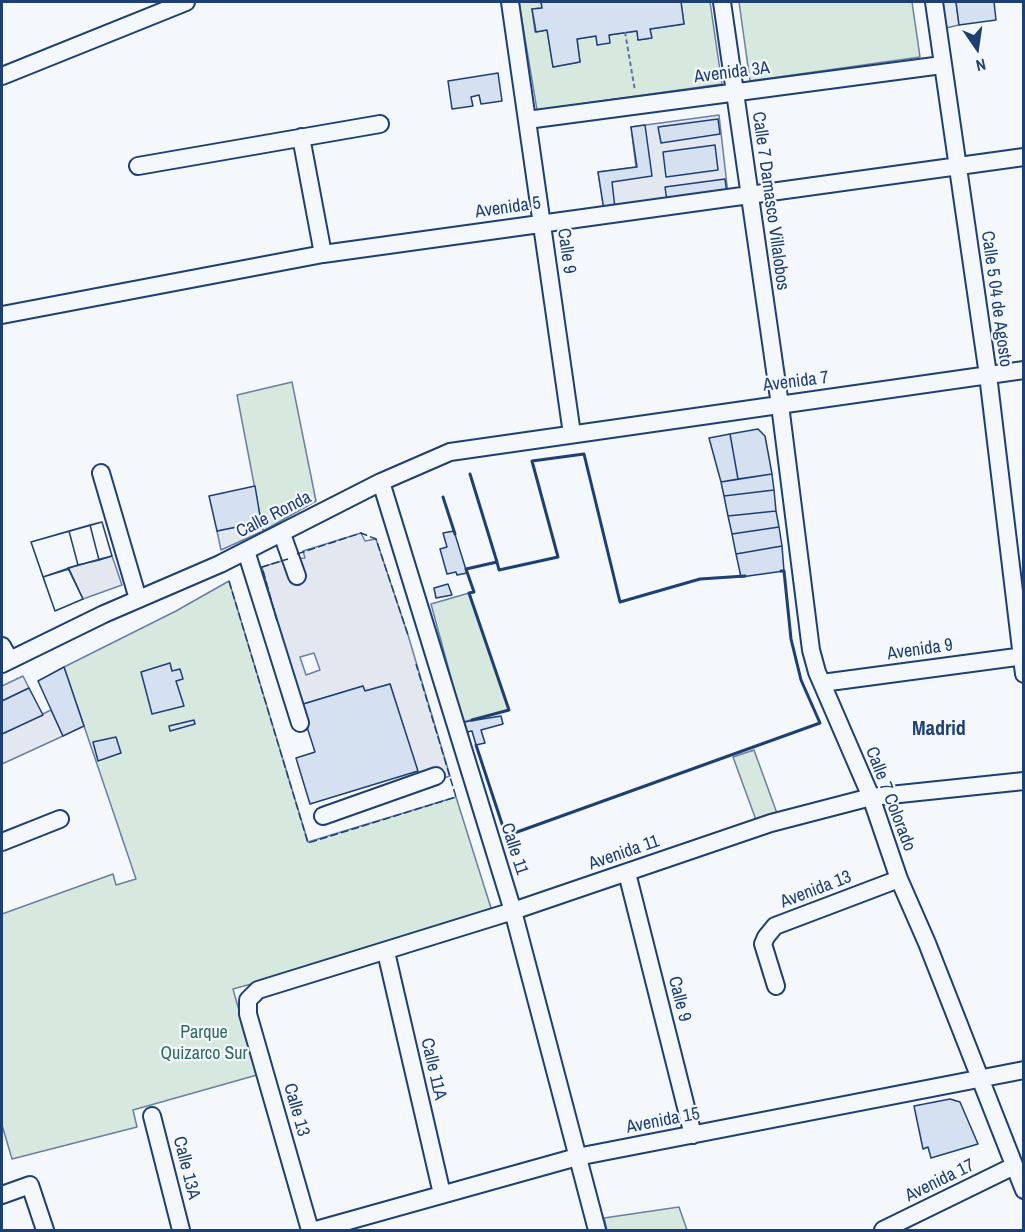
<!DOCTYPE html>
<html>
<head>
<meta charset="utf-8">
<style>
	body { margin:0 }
	#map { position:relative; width:1025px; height:1232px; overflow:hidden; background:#f4f7fb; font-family:"Archivo Narrow",sans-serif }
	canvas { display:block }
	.frame { position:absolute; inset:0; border:3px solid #1d3f73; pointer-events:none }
	.north { position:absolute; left:947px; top:18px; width:60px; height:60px; -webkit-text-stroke:4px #f4f7fb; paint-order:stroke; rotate:167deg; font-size:16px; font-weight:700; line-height:24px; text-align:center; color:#1d3f73 }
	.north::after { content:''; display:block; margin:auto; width:21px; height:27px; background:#1d3f73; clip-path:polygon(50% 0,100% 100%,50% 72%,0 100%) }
</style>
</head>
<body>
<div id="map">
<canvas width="1025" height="1232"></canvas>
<div class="frame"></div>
<div class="north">N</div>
</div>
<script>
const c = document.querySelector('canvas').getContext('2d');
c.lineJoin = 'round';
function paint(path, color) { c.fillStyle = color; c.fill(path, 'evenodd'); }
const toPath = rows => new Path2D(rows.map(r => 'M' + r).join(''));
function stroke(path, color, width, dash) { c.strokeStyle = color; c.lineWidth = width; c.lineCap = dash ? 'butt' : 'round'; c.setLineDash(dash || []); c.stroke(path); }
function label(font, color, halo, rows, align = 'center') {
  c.font = font + ' "Archivo Narrow",sans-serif'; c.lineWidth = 4.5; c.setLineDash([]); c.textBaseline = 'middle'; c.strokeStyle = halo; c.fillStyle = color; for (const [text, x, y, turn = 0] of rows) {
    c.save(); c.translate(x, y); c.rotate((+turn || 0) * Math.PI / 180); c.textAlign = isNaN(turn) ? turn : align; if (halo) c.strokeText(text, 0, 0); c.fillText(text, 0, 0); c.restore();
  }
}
const green = toPath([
	[519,2,541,2,542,8,532,9,535,32,547,30,553,67,580,62,577,39,596,36,598,45,609,35,637,31,638,40,651,38,650,29,684,24,681,2,710,2,722,84,537,110,519,2],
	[739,2,912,2,920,57,750,81,739,2],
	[292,382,316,501,263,531,237,395,292,382],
	[229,581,308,842,456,797,491,908,485,920,233,989,257,1075,133,1110,137,1127,12,1159,2,1125,2,914,113,874,116,885,136,879,64,667,176,611,229,581],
	[469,593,509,710,463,722,431,604,469,593],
	[754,750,778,816,756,820,733,757,754,750],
	[679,1207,687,1230,607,1230,604,1218,679,1207]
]);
paint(green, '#d7e8df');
stroke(green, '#687fa3', 1.5);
const parking = toPath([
	[943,2,956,2,959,25,946,28,943,2],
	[719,115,728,194,604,210,598,172,636,167,631,127,719,115],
	[261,522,263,531,221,550,217,531,261,522],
	[361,533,365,541,376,539,408,635,450,776,422,786,390,684,365,691,363,686,300,705,262,567,288,559,305,558,303,551,361,533],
	[314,653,320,670,306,675,300,657,314,653],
	[112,556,122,585,83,599,68,568,112,556],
	[23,676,29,688,2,701,2,686,23,676],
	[51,710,63,736,2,764,2,734,51,710]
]);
paint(parking, '#e3e8f0');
stroke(parking, '#687fa3', 1.5);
const building = toPath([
	[541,2,681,2,684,24,650,29,652,38,638,40,637,31,609,35,610,43,597,45,596,36,577,39,580,62,553,67,547,30,536,32,532,9,542,8,541,2],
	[956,2,994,2,996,20,959,25,956,2],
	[498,73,502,101,481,104,479,95,471,97,473,106,452,109,448,81,498,73],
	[718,119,720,134,661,143,658,127,718,119],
	[645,125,652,176,612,182,615,208,604,210,598,172,637,167,631,127,645,125],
	[715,145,718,170,666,177,663,152,715,145],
	[725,179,727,194,667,201,665,187,725,179],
	[758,429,765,436,772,474,738,479,730,434,758,429],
	[730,434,738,479,721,482,709,438,730,434],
	[772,474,774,490,724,496,721,482,772,474],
	[255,486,261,522,217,531,209,496,255,486],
	[774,490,776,511,728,516,724,496,774,490],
	[776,511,779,527,732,534,728,516,776,511],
	[102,522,112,556,68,568,83,599,55,611,31,542,102,522],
	[102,522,112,556,99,560,90,525,102,522],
	[90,525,99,560,78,565,69,531,90,525],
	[779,527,782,546,736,554,732,534,779,527],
	[69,531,78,565,43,577,31,542,69,531],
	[454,531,467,573,457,575,456,572,447,574,440,549,447,547,443,533,454,531],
	[782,546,784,571,741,577,736,554,782,546],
	[69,569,83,599,55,611,43,577,69,569],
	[448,584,452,595,436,598,434,588,448,584],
	[170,663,172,671,180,669,183,679,176,681,184,706,152,714,141,672,170,663],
	[64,667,84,726,63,736,38,681,64,667],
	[390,684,418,771,310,804,296,758,315,752,300,705,363,686,365,691,390,684],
	[29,688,43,715,2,734,2,701,29,688],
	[501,716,503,724,481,730,485,743,476,745,472,731,467,732,464,722,501,716],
	[194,720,195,724,170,731,169,726,194,720],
	[116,737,121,753,98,761,93,742,116,737],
	[950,1099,960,1102,978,1144,931,1158,928,1147,923,1149,914,1106,950,1099]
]);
paint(building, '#d5e0f0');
stroke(building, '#1d3f73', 1.5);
const minor = toPath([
	[510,2,572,434],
	[722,2,780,405,811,650,817,672,871,797,899,879,927,943,1024,1190],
	[934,2,988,375,1024,674],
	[2,76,186,2],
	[527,120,942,65],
	[301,137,323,254],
	[138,166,380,124],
	[2,315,323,254,1024,157],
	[101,473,138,599],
	[381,482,513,911,597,1230],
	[282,534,297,576],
	[246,551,300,723],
	[2,646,10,660],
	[2,664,104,614,220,564,381,482,450,452,1024,370],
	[822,683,1024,656],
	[323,816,436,776],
	[2,842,60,819],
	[627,873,693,1135],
	[386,952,442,1194],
	[776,986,763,944,766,937,775,926,899,879],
	[152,1116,181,1230],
	[2,1195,30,1185,45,1230],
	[310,1230,248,1014,248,1000,258,990,513,911,771,823,871,797,1024,781],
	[316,1230,577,1157,1024,1070],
	[883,1230,1014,1166]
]);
stroke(minor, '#1d3f73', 20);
stroke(toPath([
	[625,32,635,91]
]), '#5e769c', 2, [4.5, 3]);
stroke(minor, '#f4f7fb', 16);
stroke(toPath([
	[297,554,361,533,376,539,408,635],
	[229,581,308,843,456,797,416,664],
	[277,621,262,567,288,559]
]), '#1d3f73', 1.5, [8, 3]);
stroke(toPath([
	[470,474,497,562],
	[443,497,455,534],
	[472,720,509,710,469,593,474,592,466,569,497,562,499,570,558,557,532,461,584,454,620,602,700,579,745,576],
	[476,745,506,836,820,723,801,680,791,639,784,571,781,571]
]), '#1d3f73', 3);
label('18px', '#1d3f73', '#f4f7fb', [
	["Avenida 3A",732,73,-7],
	["Calle 7 Damasco Villalobos",770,201,82],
	["Avenida 5",508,208,-8],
	["Calle 9",566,251,82],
	["Calle 5 04 de Agosto",996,299,82],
	["Avenida 7",796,382,-7],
	["Calle Ronda",274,515,-27],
	["Avenida 9",920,650,-8],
	["Calle 7 Colorado",890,799,69],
	["Calle 11",514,849,72],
	["Avenida 11",624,853,-19],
	["Avenida 13",816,890,-21],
	["Calle 9",679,999,76],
	["Calle 11A",433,1069,77],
	["Calle 13",296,1110,74],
	["Avenida 15",663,1121,-11],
	["Calle 13A",186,1168,76],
	["Avenida 17",940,1181,-26]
]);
label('18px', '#2c6c60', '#f4f7fb', [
	["Parque",204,1033],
	["Quizarco Sur",204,1054]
]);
label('bold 20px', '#1d3f73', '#f4f7fb', [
	["Madrid",939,730]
]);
</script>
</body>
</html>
